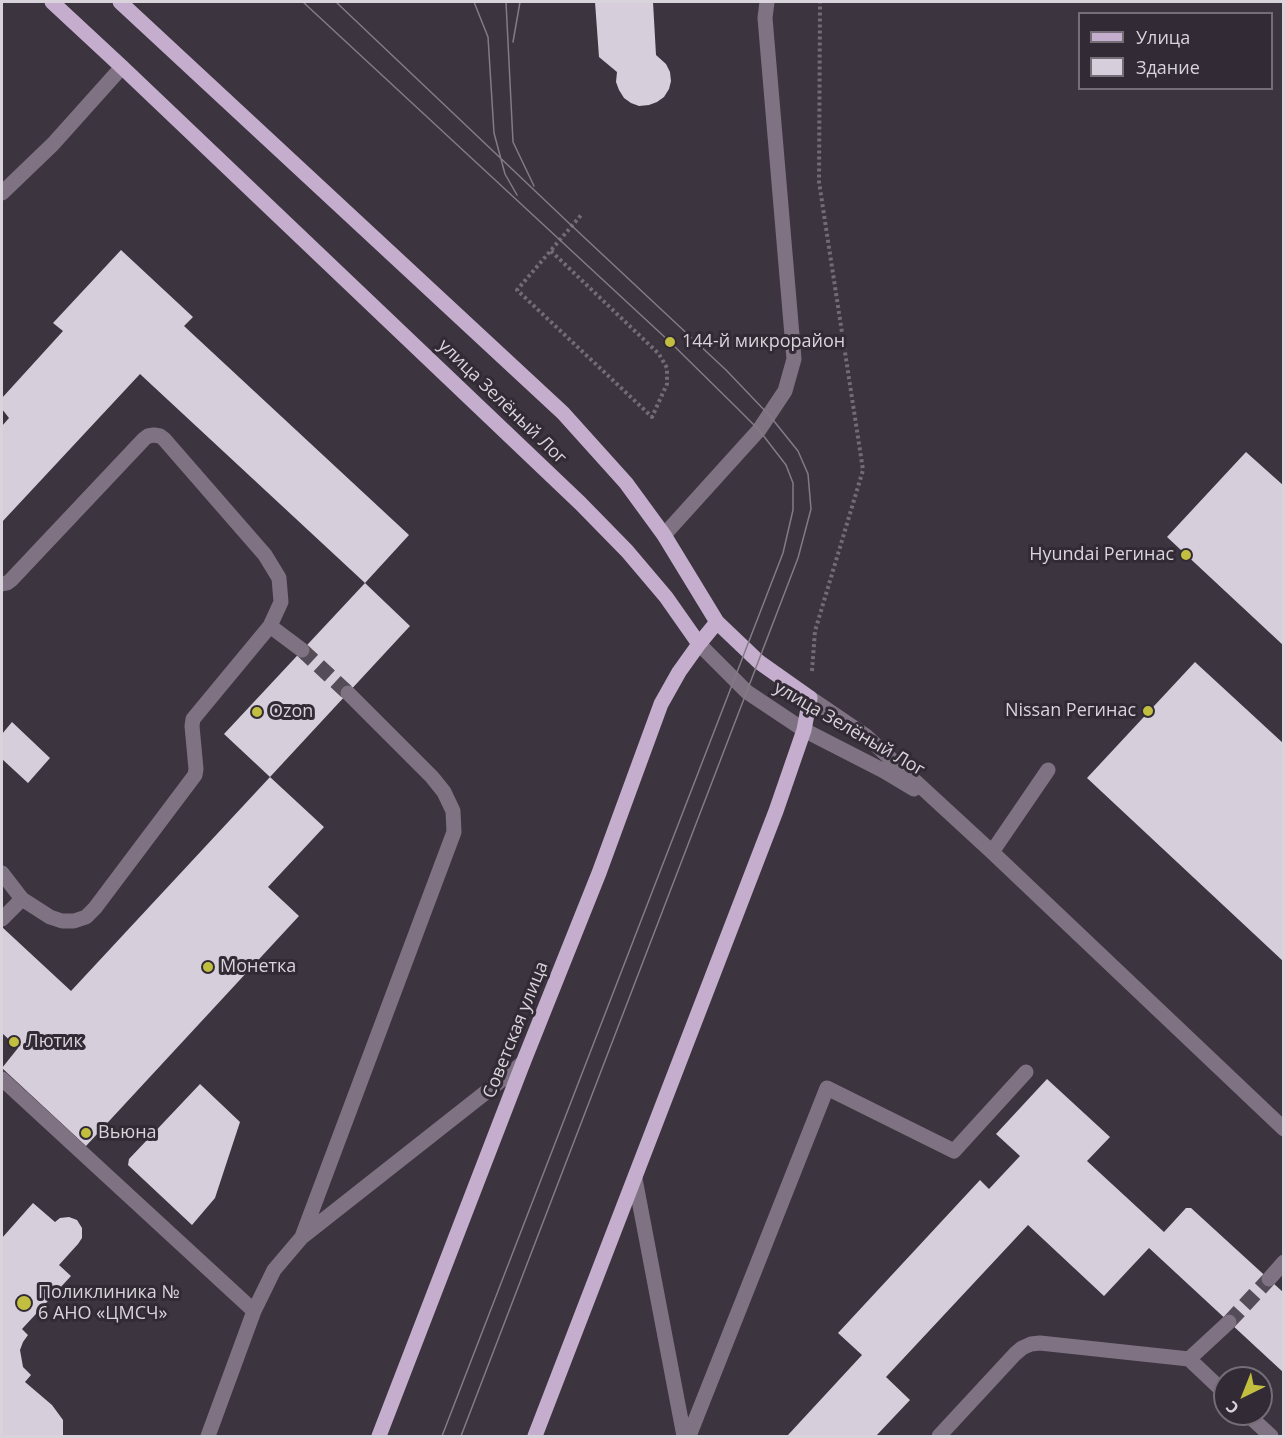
<!DOCTYPE html>
<html>
<head>
<meta charset="utf-8">
<style>
	body { margin:0 }
	#map { position:relative; width:1285px; height:1438px; overflow:hidden; background:#3c343f; font-family:"Open Sans",sans-serif }
	canvas { display:block }
	.frame { position:absolute; inset:0; border:3px solid #d9d4db; pointer-events:none }
	.legend { position:absolute; left:1078px; top:12px; width:195px; height:78px; box-sizing:border-box; background:#322a34; border:2px solid #756e77; margin:0; padding:8px 10px; list-style:none; font-size:18px; color:#d9d4db }
	.legend li { display:flex; align-items:center; gap:12px; height:30px }
	.legend b { width:30px; border:2px solid #756e77 }
	.north { position:absolute; left:1213px; top:1366px; width:60px; height:60px; box-sizing:border-box; background:#322a34; border:2px solid #756e77; border-radius:50%; rotate:223deg; font-size:16px; font-weight:700; line-height:24px; text-align:center; color:#d9d4db }
	.north::after { content:''; display:block; margin:auto; width:21px; height:27px; background:#c1be40; clip-path:polygon(50% 0,100% 100%,50% 72%,0 100%) }
</style>
</head>
<body>
<div id="map">
<canvas width="1285" height="1438"></canvas>
<div class="frame"></div>
<ul class="legend">
<li><b style="height:8px;background:#c5adce"></b>Улица</li>
<li><b style="height:16px;background:#d7cedb"></b>Здание</li>
</ul>
<div class="north">С</div>
</div>
<script>
const c = document.querySelector('canvas').getContext('2d');
c.lineJoin = 'round';
function paint(path, color) { c.fillStyle = color; c.fill(path, 'evenodd'); }
const toPath = rows => new Path2D(rows.map(r => 'M' + r).join(''));
function stroke(path, color, width, dash) { c.strokeStyle = color; c.lineWidth = width; c.lineCap = dash ? 'butt' : 'round'; c.setLineDash(dash || []); c.stroke(path); }
function label(font, color, halo, rows, align = 'center') {
  c.font = font + ' "Open Sans",sans-serif'; c.lineWidth = 6; c.setLineDash([]); c.textBaseline = 'middle'; c.strokeStyle = halo; c.fillStyle = color; for (const [text, x, y, turn = 0] of rows) {
    c.save(); c.translate(x, y); c.rotate((+turn || 0) * Math.PI / 180); c.textAlign = isNaN(turn) ? turn : align; if (halo) c.strokeText(text, 0, 0); c.fillText(text, 0, 0); c.restore();
  }
}
paint(toPath([
	[595,2,653,2,656,55,666,64,670,72,671,81,669,89,664,97,657,102,649,105,639,106,631,103,624,98,619,90,616,82,617,72,599,57],
	[121,250,193,317,184,326,409,535,365,583,140,374,2,522,2,426,9,418,2,409,2,398,63,331,53,323],
	[1246,452,1284,486,1284,646,1167,537],
	[365,583,410,626,270,777,224,734],
	[1195,662,1284,744,1284,962,1087,778],
	[12,722,50,758,28,783,2,759,2,734],
	[270,777,324,827,268,887,299,916,86,1146,2,1068,18,1048,2,1033,2,927,71,991],
	[1047,1079,1110,1137,1087,1161,1164,1232,1186,1208,1191,1208,1284,1293,1284,1373,1149,1248,1104,1296,1028,1225,886,1377,910,1400,876,1436,790,1436,788,1435,862,1355,838,1333,980,1180,989,1189,1020,1156,996,1134],
	[200,1084,240,1122,215,1198,192,1225,128,1165,129,1159],
	[33,1203,55,1222,60,1218,69,1217,77,1220,82,1228,82,1238,78,1244,59,1265,71,1276,22,1329,28,1335,23,1342,20,1350,23,1367,31,1375,25,1382,52,1405,63,1420,63,1436,2,1436,2,1238]
]), '#d7cedb');
stroke(toPath([
	[302,650,348,693],
	[1229,1322,1269,1279]
]), '#544c56', 15, [15, 8]);
stroke(toPath([
	[551,251,659,354,667,368,667,384,652,417,517,290,582,214],
	[812,671,815,631,863,470,819,182,820,2]
]), '#736c75', 4, [3, 3]);
stroke(toPath([
	[2,193,53,144,122,67],
	[664,535,759,430,785,391,794,359,765,18,767,2],
	[2,584,7,583,11,580,144,439,148,436,154,435,160,436,164,439,265,555,279,578,281,602,270,626,302,650],
	[699,644,747,692,804,730,884,771,914,789],
	[810,698,866,736,992,852,1284,1129],
	[992,852,1048,770],
	[2,873,22,899,50,917,62,921,74,921,86,917,95,908,195,775,196,769,192,726,193,719,270,626],
	[2,919,22,899],
	[2,1079,254,1311],
	[635,1179,684,1436],
	[302,1237,454,832,453,811,444,792,432,777,348,693],
	[1269,1279,1284,1262],
	[1189,1359,1229,1322],
	[1247,1414,1271,1436],
	[208,1436,254,1311,274,1270,302,1237,523,1063],
	[689,1436,827,1088,954,1151,1026,1072],
	[939,1436,1015,1354,1022,1348,1031,1344,1040,1343,1189,1359,1225,1393]
]), '#7f7383', 15);
stroke(toPath([
	[52,2,122,67,580,503,627,551,666,597,699,644],
	[120,2,563,413,626,483,664,535,717,622,759,662,810,698,804,730,776,811,535,1436],
	[379,1436,523,1063,599,873,661,704,679,672,699,644,717,622]
]), '#c5adce', 15);
stroke(toPath([
	[303,2,670,342,736,407,759,430,786,465,793,483,793,510,783,553,442,1436],
	[336,2,572,226,726,370,769,415,798,451,808,474,811,509,798,558,461,1436],
	[474,2,488,37,494,133,505,174,517,195],
	[506,2,513,142,534,186],
	[513,42,520,2]
]), '#837c85', 1.5);
for (const [x, y, r, color] of [
	[670,342,6,"#c1be40"],
	[1186,555,6,"#c1be40"],
	[1148,711,6,"#c1be40"],
	[257,712,6,"#c1be40"],
	[208,967,6,"#c1be40"],
	[14,1042,6,"#c1be40"],
	[86,1133,6,"#c1be40"],
	[24,1303,8,"#c1be40"]
]) { const dot = new Path2D(); dot.arc(x, y, r, 0, 2 * Math.PI); c.fillStyle = color; c.fill(dot); stroke(dot, '#322a34', 2); }
label('18px', '#d9d4db', '#322a34', [
	["144-й микрорайон",682,342],
	["Hyundai Регинас",1174,555,"right"],
	["Nissan Регинас",1136,711,"right"],
	["Ozon",269,712],
	["Монетка",220,967],
	["Лютик",26,1042],
	["Вьюна",98,1133],
	["Поликлиника №",38,1293],
	["6 АНО «ЦМСЧ»",38,1314]
], 'left');
label('18px', '#d9d4db', '#322a34', [
	["улица Зелёный Лог",502,402,44],
	["улица Зелёный Лог",849,729,30],
	["Советская улица",516,1030,-68]
]);
</script>
</body>
</html>
